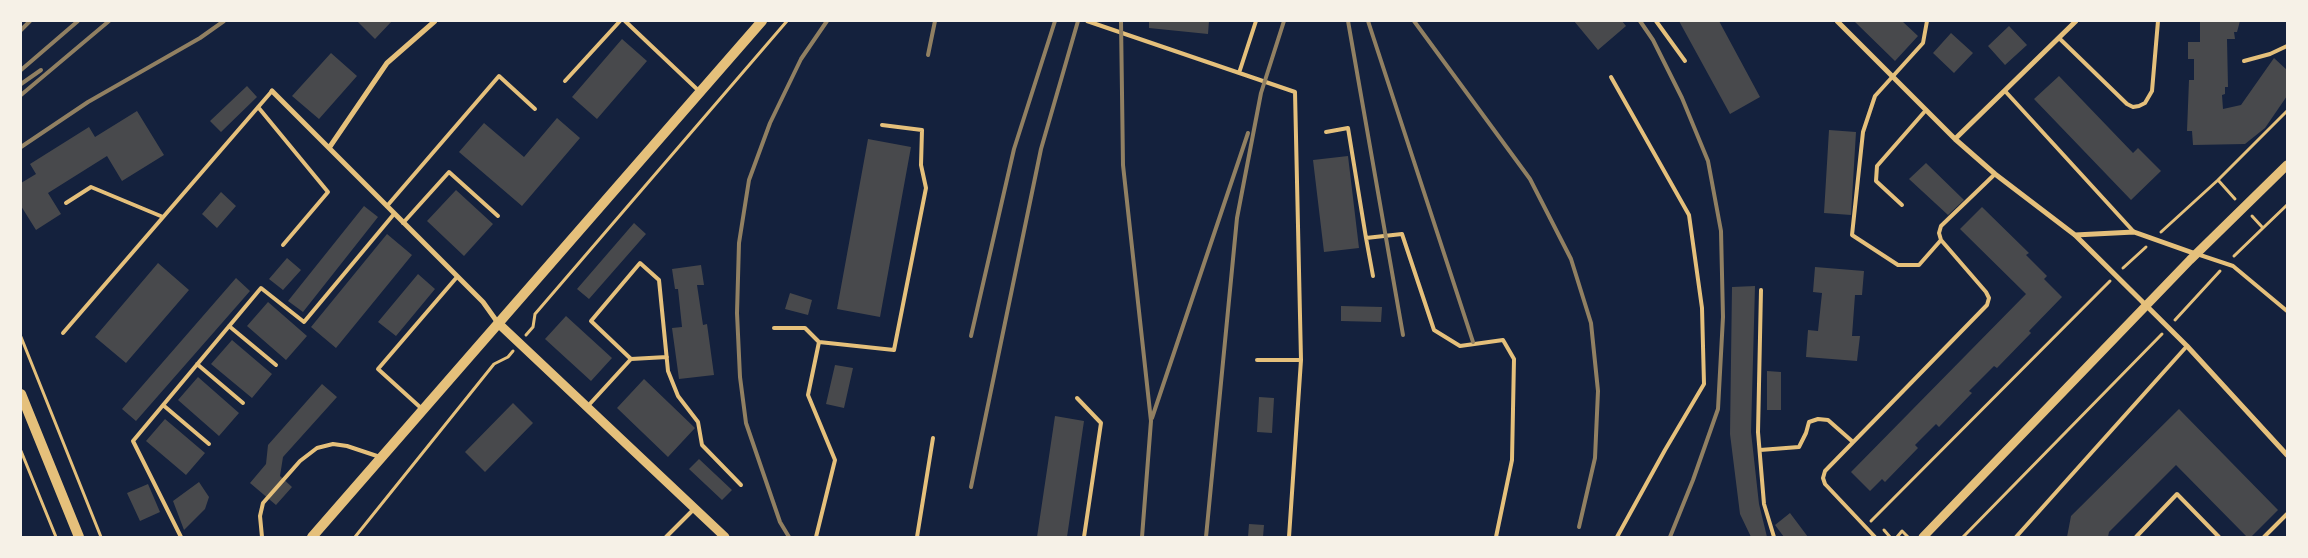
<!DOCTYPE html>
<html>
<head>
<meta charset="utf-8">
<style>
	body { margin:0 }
	#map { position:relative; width:2308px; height:558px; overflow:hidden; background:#14213d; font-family:Barlow,sans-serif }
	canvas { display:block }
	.frame { position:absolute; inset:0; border:22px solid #f6f1e7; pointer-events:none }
</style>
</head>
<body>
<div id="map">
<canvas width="2308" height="558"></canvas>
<div class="frame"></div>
</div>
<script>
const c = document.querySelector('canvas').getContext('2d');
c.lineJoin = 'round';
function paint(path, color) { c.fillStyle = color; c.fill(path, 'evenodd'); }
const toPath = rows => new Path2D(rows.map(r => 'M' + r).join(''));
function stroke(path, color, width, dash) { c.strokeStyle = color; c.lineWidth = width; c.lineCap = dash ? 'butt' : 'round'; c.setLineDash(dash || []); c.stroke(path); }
paint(toPath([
	[357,21,392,21,375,39],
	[1149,21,1209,21,1208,34,1149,28],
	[1574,21,1622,21,1626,26,1598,50],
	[1679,21,1719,21,1760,97,1730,114],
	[1854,21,1902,21,1918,36,1895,61],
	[2200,21,2240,21,2237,32,2234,32,2235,39,2227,39,2228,87,2225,87,2225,94,2222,95,2223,109,2241,105,2274,58,2287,70,2287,96,2265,128,2245,144,2193,145,2192,131,2187,131,2189,80,2194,80,2194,59,2188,59,2188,42,2200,42],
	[2009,26,2027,45,2005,65,1988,46],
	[1951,33,1973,53,1954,73,1933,53],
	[622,39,647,61,597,119,572,97],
	[331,53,357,76,319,119,292,96],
	[2059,76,2133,153,2138,148,2161,171,2131,200,2034,99],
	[247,86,257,97,221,132,210,121],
	[137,111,164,155,122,181,107,156,48,193,61,214,36,230,21,206,21,183,36,174,30,164,89,127,95,137],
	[557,118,580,138,522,206,459,152,484,123,524,157],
	[1829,130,1856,132,1851,215,1824,213],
	[868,139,911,147,880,317,837,309],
	[1348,156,1359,248,1324,252,1313,160],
	[1926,163,1964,200,1948,215,1909,179],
	[456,190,493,224,464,256,427,221],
	[221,192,236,206,217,228,202,214],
	[364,206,378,217,303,312,288,301],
	[1982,207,2029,253,2026,255,2047,276,2044,279,2062,297,2029,331,2031,333,1997,368,1994,366,1969,391,1972,393,1939,427,1936,424,1915,445,1918,448,1885,482,1882,479,1870,491,1851,472,2026,294,1960,229],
	[634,223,646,234,589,299,577,289],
	[387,234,412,255,336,348,311,327],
	[287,258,301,270,283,290,269,279],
	[158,263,189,290,126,363,95,337],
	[701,265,704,285,697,285,703,325,707,324,714,375,679,379,672,328,682,327,678,289,675,289,672,269],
	[1815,267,1864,271,1862,295,1855,295,1852,336,1860,336,1857,361,1806,357,1808,330,1818,331,1822,293,1813,292],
	[418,274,435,289,396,336,378,322],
	[236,278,250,291,136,421,122,409],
	[1755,286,1751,432,1759,504,1767,537,1751,537,1740,514,1730,434,1732,287],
	[790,293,812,300,808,315,785,309],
	[268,302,307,336,286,360,247,326],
	[1341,306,1382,307,1381,322,1341,321],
	[566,316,612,358,591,381,545,339],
	[232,340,272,374,252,398,211,364],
	[835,365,853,368,844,408,826,404],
	[1767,371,1781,372,1781,410,1767,410],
	[198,377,239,413,219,436,178,400],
	[644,379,695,428,668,457,617,408],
	[322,384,337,397,283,457,280,476,292,487,276,505,250,483,266,464,268,445],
	[1259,397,1274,398,1272,433,1257,432],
	[513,403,533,423,485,472,465,452],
	[2179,409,2278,510,2251,537,2247,537,2176,465,2109,532,2108,537,2067,537,2071,516],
	[1055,416,1084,421,1067,537,1037,537],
	[165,419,205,453,186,475,146,441],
	[699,459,732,490,722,500,689,469],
	[199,482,209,497,205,509,184,530,173,501],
	[148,484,160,512,140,521,127,493],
	[1790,513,1808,537,1784,537,1775,525],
	[1249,524,1264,525,1263,537,1248,537]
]), '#48494c');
stroke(toPath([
	[2218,180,2235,199],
	[2263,228,2287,205],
	[2161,232,2218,180,2287,111],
	[2234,256,2263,228,2252,216],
	[2123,268,2146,247],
	[2175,320,2220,271],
	[526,335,533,327,535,314,787,21],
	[21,337,101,537],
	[21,451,56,537],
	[1871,521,2110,281],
	[1884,530,1890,537],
	[355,537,494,364,508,357,513,351],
	[1897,537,1902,531,1908,537],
	[1963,537,2162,334]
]), '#e5c07b', 3);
stroke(toPath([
	[625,21,700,92],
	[1087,21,1295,92,1301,360],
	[1656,21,1685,61],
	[1927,21,1923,43,1875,96,1863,132,1852,235,1898,265,1919,265,1941,240],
	[2059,38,2127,104,2133,107,2139,106,2145,103,2152,91,2158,21],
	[2244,61,2270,54,2287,46],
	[1239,73,1256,21],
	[1611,77,1689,215,1702,308,1704,384,1665,450,1617,537],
	[565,81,620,21],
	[2005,91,2134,232],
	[258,107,328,192,283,245],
	[1326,132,1348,128,1366,238],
	[66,203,91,187,163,217],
	[1902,205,1876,181,1877,166,1926,110],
	[387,206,499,76,535,109],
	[403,223,449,172,498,216],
	[2197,254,2233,266,2287,311],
	[1373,276,1366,238,1402,234,1434,330,1460,346,1503,340,1514,359,1512,460,1496,537],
	[1761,290,1758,432,1764,504,1774,537],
	[229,326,276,365],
	[774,328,805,328,819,342],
	[63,333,272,91],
	[631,359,667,357],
	[1257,360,1301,360,1289,537],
	[197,364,243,403],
	[1077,398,1101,423,1084,537],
	[163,405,209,444],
	[587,407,631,359,591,321,640,263,659,280,668,371,678,396,698,422,702,445,741,485],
	[421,408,378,369,457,277],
	[1760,450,1799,447,1806,433,1809,422,1818,419,1828,420,1853,442],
	[181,537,133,441,261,288,304,322,394,214],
	[262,537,260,516,263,503,300,461,317,448,333,444,347,446,380,457],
	[666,537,695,508],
	[816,537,835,460,808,395,819,342,894,350,926,188,921,165,922,130,882,125],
	[917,537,933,438],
	[1875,537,1825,484,1823,478,1825,471,1987,305,1989,298,1986,292,1941,240,1939,233,1941,226,1995,174],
	[2016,537,2187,346],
	[2136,537,2177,494,2219,537],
	[2264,537,2287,514]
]), '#e5c07b', 4);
stroke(toPath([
	[1837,21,1955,139,1995,174,2075,235,2187,346,2287,455],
	[272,91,483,302,498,323],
	[1955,139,2076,21],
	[329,148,387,63,435,21],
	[2075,235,2134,232,2196,254]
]), '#e5c07b', 5);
stroke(toPath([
	[498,323,725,537],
	[1923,537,2190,260,2287,165]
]), '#e5c07b', 9);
stroke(toPath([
	[21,394,79,537],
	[312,537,762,21]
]), '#e5c07b', 10);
stroke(toPath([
	[1121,21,1123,165,1151,421,1142,537],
	[1348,21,1403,335],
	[1368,21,1473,342],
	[1414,21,1530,179,1571,259,1591,323,1598,391,1595,458,1579,527],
	[1640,21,1653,40,1682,98,1708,161,1721,231,1723,317,1718,409,1693,480,1670,537],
	[21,30,30,21],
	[928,55,935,21],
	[21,70,78,21],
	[21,84,41,70],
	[21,95,109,21],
	[21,147,88,102,200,38,224,21],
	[971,336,1014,149,1055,21],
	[1152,418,1248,133],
	[971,487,1041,149,1078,21],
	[789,537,780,522,746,423,740,377,737,313,739,243,749,180,770,123,801,59,827,21],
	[1206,537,1237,218,1261,93,1284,21]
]), '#918062', 4);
</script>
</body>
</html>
